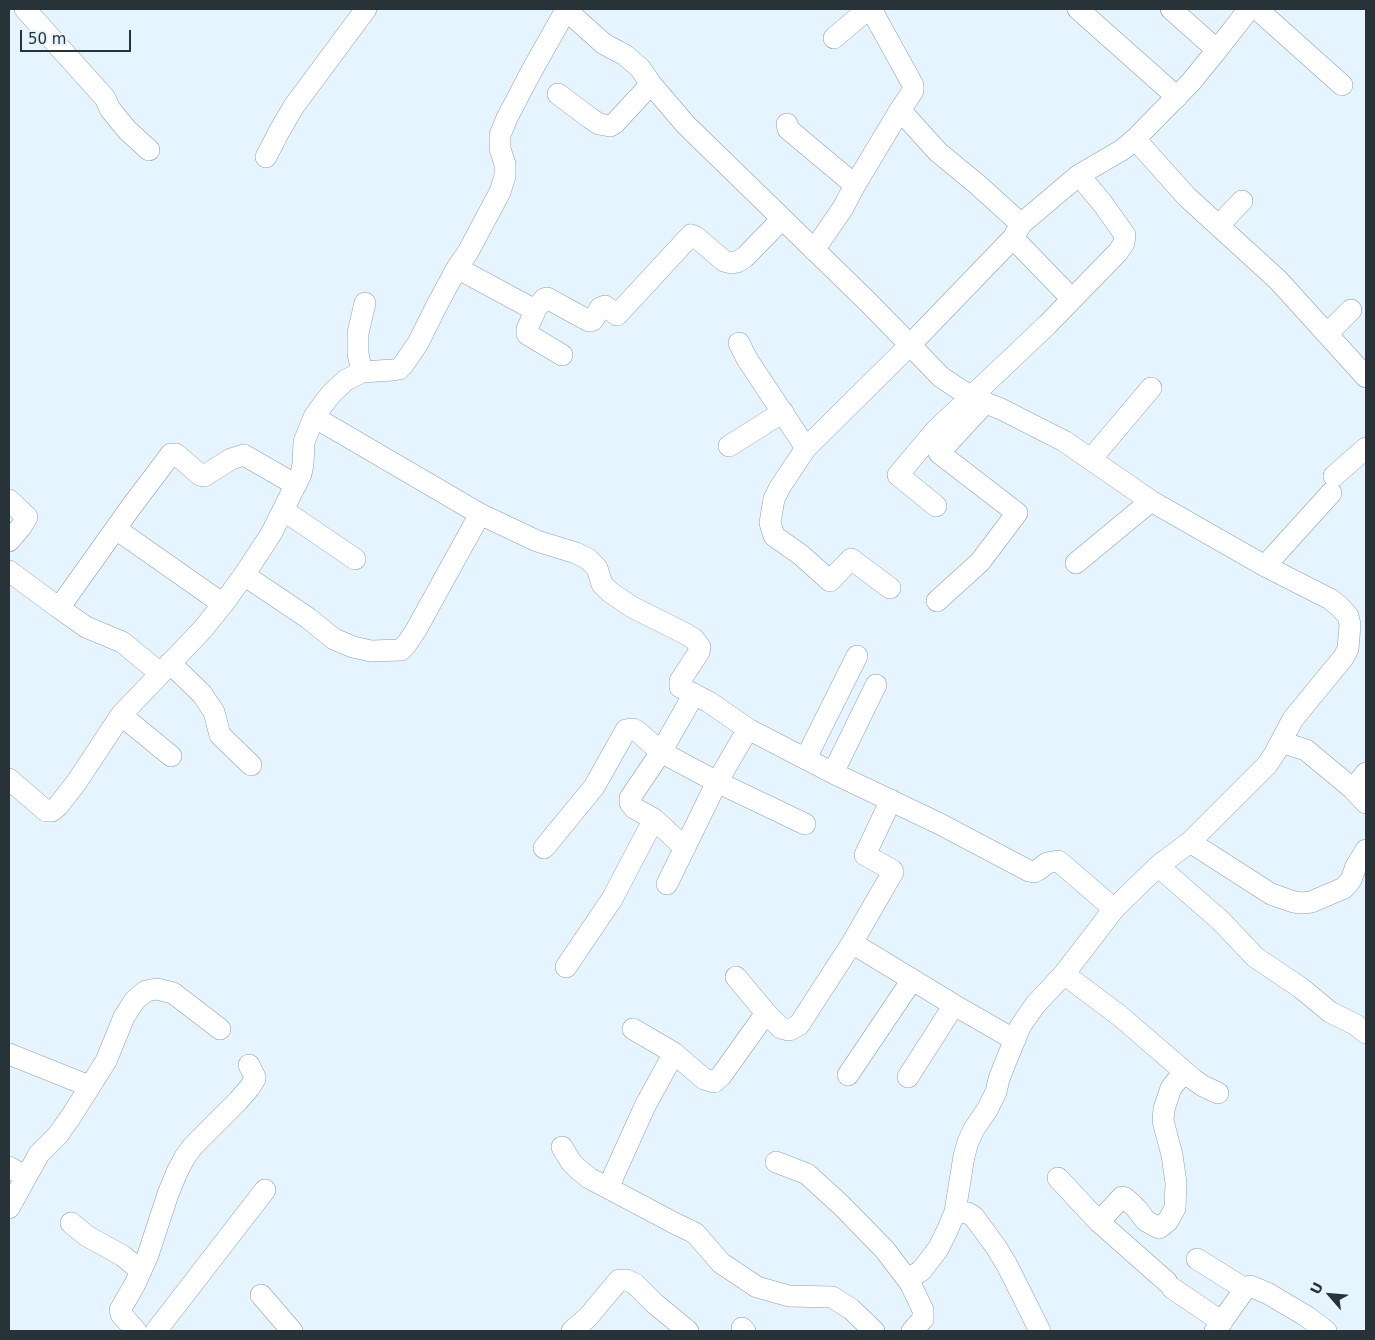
<!DOCTYPE html>
<html>
<head>
<meta charset="utf-8">
<style>
	body { margin:0 }
	#map { position:relative; width:1375px; height:1340px; overflow:hidden; background:#e5f4ff; font-family:"DejaVu Sans",sans-serif }
	canvas { display:block }
	.frame { position:absolute; inset:0; border:10px solid #283239; pointer-events:none }
	.north { position:absolute; left:1305px; top:1270px; width:50px; height:50px; -webkit-text-stroke:4px #e5f4ff; paint-order:stroke; rotate:297deg; font-size:14px; font-weight:700; line-height:20px; text-align:center; color:#283239 }
	.north::after { content:''; display:block; margin:auto; width:18px; height:22px; background:#283239; clip-path:polygon(50% 0,100% 100%,50% 72%,0 100%) }
	.scale { position:absolute; left:20px; top:30px; width:111px; height:22px; box-sizing:border-box; border:2px solid #283239; border-top:0; padding-left:6px; font-size:15px; line-height:18px; white-space:nowrap; color:#283239; -webkit-text-stroke:4px #e5f4ff; paint-order:stroke }
</style>
</head>
<body>
<div id="map">
<canvas width="1375" height="1340"></canvas>
<div class="frame"></div>
<div class="north">U</div>
<div class="scale">50 m</div>
</div>
<script>
const c = document.querySelector('canvas').getContext('2d');
c.lineJoin = 'round';
const toPath = rows => new Path2D(rows.map(r => 'M' + r).join(''));
function stroke(path, color, width, dash) { c.strokeStyle = color; c.lineWidth = width; c.lineCap = dash ? 'butt' : 'round'; c.setLineDash(dash || []); c.stroke(path); }
const minor = toPath([
	[25,9,105,98,110,109,127,130,149,150],
	[565,9,604,44,625,55,640,68,651,84,686,125,869,303,910,345,806,448,780,487,774,499,770,523,774,536,801,555,830,581,851,559,890,588],
	[1078,9,1177,97],
	[1171,9,1217,50],
	[1257,9,1342,85],
	[834,38,868,9],
	[558,94,590,118,599,124,610,126,615,123,651,84],
	[900,110,938,152,978,185,1021,224],
	[787,124,788,129,855,185],
	[1135,139,1187,197,1278,280,1366,377],
	[266,157,280,130,294,106,366,9],
	[1219,225,1242,201],
	[1013,238,1072,299],
	[814,250,843,208,855,185,900,110,913,91,913,85,871,9],
	[457,268,533,309,536,309,544,299,547,298,589,321,593,320,600,308,605,306,617,315,691,235,696,237,724,261,732,263,737,262,745,257,782,219],
	[536,309,527,329,527,334,562,355],
	[1327,334,1351,310],
	[739,343,747,359,806,448],
	[362,372,358,354,358,333,365,303],
	[314,417,480,514,537,541,576,553,588,559,597,568,602,584,610,592,632,607,686,634,694,639,700,647,699,652,680,681,680,687,709,702,748,729],
	[729,446,783,412],
	[1091,459,1151,388],
	[1334,476,1366,448],
	[9,500,27,517,21,527,9,541],
	[936,506,898,475,935,431,1047,325,1118,252,1124,243,1125,235,1103,204,1079,175],
	[283,510,355,559],
	[116,529,223,604],
	[1076,563,1151,501],
	[1265,566,1331,493],
	[9,571,59,608,131,507,171,454,176,454,200,475,204,476,231,459,244,455,296,485],
	[244,575,308,618,334,639,353,647,371,651,401,650,408,642,416,630,480,514],
	[937,601,980,562,1017,513,939,453,985,403],
	[59,608,86,627,122,642,160,673],
	[170,663,202,694,214,712,220,735,251,765],
	[121,715,171,756],
	[1281,742,1306,750,1353,789,1366,803],
	[806,758,857,656],
	[833,773,876,685],
	[9,779,46,811,52,811,58,806,76,783,121,715,203,629,223,604,244,575,271,534,301,474,303,464,304,442,314,417,321,407,331,394,346,380,362,372,393,370,399,369,403,365,418,343,438,303,457,268,468,252,500,192,505,176,505,164,500,149,500,135,507,118,531,72,566,10],
	[1353,789,1366,773],
	[891,800,865,855,892,870,893,872,852,943,954,1005,1015,1040],
	[1190,842,1271,894,1294,902,1302,903,1311,902,1344,888,1351,880,1356,866,1366,850],
	[544,848,594,787,626,730,633,729,637,731,661,752,694,694],
	[685,848,654,819,634,808,630,803,630,798,661,752,717,782,805,824],
	[1158,866,1221,921,1255,957,1301,988,1330,1012,1356,1025,1366,1033],
	[667,884,717,782,748,729,833,773,940,824,1029,871,1034,872,1038,870,1047,863,1058,861,1062,864,1114,909],
	[566,967,612,899,654,819],
	[1064,974,1120,1016,1193,1079,1203,1086,1218,1093],
	[736,977,766,1013,781,1028,789,1030,799,1025,852,943],
	[633,1029,674,1053,645,1106,608,1188,676,1224,695,1233,721,1263,757,1287,789,1296,832,1297,851,1309,874,1331],
	[674,1053,704,1079,714,1082,721,1076,766,1013],
	[9,1054,89,1086],
	[848,1075,912,980],
	[908,1077,954,1005],
	[562,1147,571,1162,578,1169,589,1178,608,1188],
	[776,1162,807,1174,841,1205,885,1250,910,1283,923,1310,923,1319,912,1331],
	[9,1167,26,1177],
	[1058,1178,1099,1222,1167,1282],
	[9,1208,39,1154,58,1135,72,1115,106,1061,124,1017,135,1000,146,991,157,989,173,993,220,1029],
	[955,1212,968,1213,974,1217,996,1247,1007,1265,1040,1331],
	[1099,1222,1122,1197,1125,1198,1136,1208,1146,1221,1159,1228,1168,1221,1175,1208,1176,1183,1172,1155,1163,1121,1164,1109,1171,1088,1184,1072],
	[71,1223,87,1236,123,1256,141,1271],
	[1197,1259,1245,1289],
	[907,1279,921,1271,938,1249,947,1231,955,1212,964,1156,968,1142,974,1129,987,1110,996,1092,999,1079,1006,1061,1020,1027,1026,1018,1035,1005,1064,974,1114,909,1158,866,1190,842,1267,765,1275,753,1293,719,1343,658,1348,649,1350,625,1348,616,1340,607,1330,599,1265,566,1151,501,1064,441,1001,409,971,397,941,377,910,345,1013,238,1021,224,1079,175,1122,150,1135,139,1191,82,1217,50,1249,9],
	[1172,1288,1222,1322],
	[261,1295,292,1331],
	[742,1328,745,1331],
	[136,1331,121,1314,120,1310,135,1284,148,1255,168,1194,177,1172,185,1157,193,1146,238,1101,250,1087,255,1079,255,1077,249,1065],
	[156,1331,265,1190],
	[572,1331,588,1317,619,1280,627,1280,635,1284,654,1303,688,1331],
	[1215,1331,1245,1289,1250,1286,1267,1293,1306,1316,1326,1331]
]);
stroke(minor, '#88a0b1', 22);
stroke(minor, '#fff', 21);
</script>
</body>
</html>
